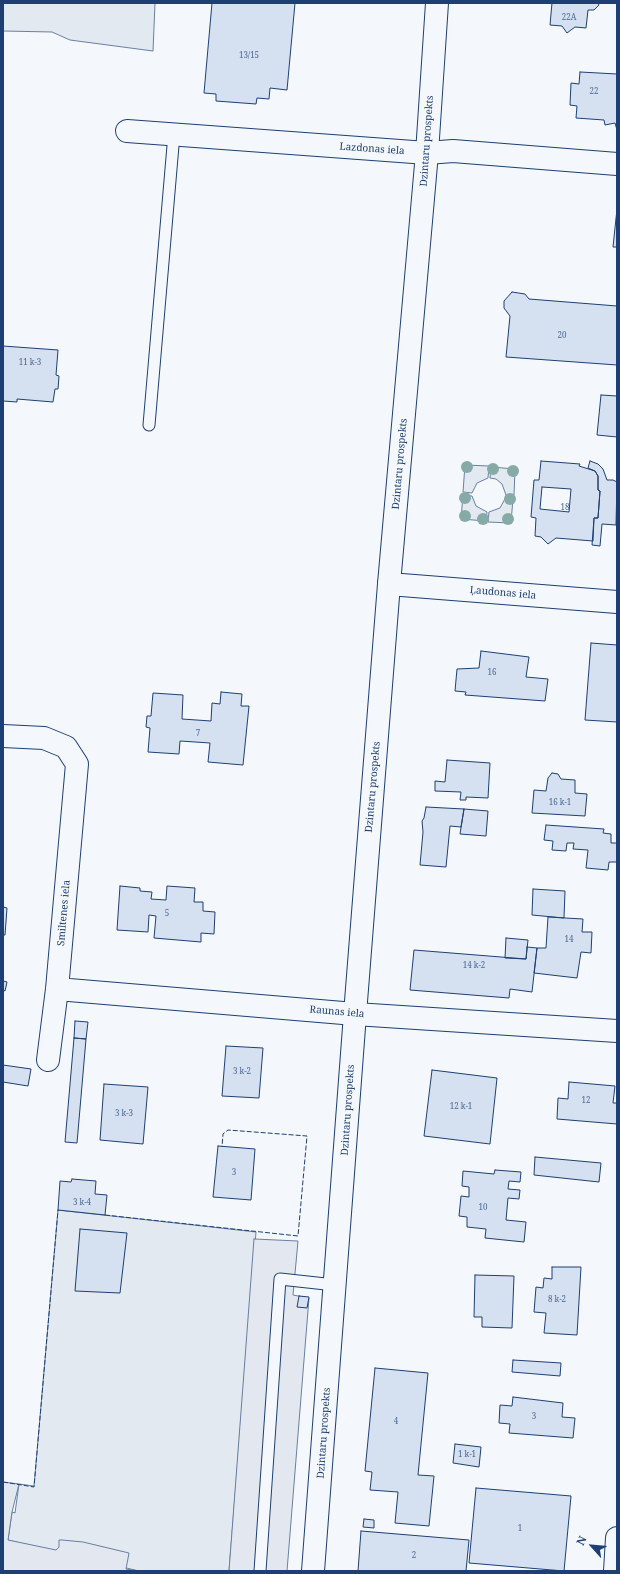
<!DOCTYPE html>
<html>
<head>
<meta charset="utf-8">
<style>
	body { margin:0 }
	#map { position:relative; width:620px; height:1574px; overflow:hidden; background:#f4f7fb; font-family:"Noto Serif",serif }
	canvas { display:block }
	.frame { position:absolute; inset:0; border:4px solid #1d3f73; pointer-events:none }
	.north { position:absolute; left:572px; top:1526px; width:40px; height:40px; -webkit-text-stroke:3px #f4f7fb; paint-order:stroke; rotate:297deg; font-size:11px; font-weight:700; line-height:16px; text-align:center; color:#1d3f73 }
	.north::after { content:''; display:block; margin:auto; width:14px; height:18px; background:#1d3f73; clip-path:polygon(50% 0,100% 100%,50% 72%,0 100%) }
</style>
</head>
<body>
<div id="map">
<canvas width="620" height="1574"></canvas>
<div class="frame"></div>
<div class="north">N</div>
</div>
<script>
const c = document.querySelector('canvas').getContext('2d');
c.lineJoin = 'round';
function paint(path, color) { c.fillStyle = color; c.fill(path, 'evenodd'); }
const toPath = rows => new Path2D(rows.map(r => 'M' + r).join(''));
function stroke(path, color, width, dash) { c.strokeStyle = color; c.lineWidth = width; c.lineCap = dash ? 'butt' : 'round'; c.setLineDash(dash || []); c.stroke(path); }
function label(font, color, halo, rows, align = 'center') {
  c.font = font + ' "Noto Serif",serif'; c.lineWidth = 3; c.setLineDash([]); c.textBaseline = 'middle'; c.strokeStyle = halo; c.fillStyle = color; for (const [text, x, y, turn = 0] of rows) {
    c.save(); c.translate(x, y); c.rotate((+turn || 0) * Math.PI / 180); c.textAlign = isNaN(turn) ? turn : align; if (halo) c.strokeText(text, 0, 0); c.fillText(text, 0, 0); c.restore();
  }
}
const green = toPath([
	[3,3,155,3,153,51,70,40,52,32,3,31,3,3],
	[465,465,489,466,488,478,477,483,472,493,463,492,465,465],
	[491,467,515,469,514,495,506,495,502,484,496,479,490,478,491,467],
	[463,495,472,496,476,506,487,512,486,521,461,519,463,495],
	[506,497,513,498,511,523,488,522,489,512,500,508,506,497],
	[58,1210,256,1232,229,1571,139,1571,8,1540,12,1512,15,1513,19,1484,34,1486,58,1210]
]);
paint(green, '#e3e9f0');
stroke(green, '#687fa3', 1);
const parking = toPath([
	[254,1239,298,1241,293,1295,309,1298,287,1571,229,1571,254,1239],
	[3,1482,19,1484,12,1512,8,1540,56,1550,59,1547,59,1540,62,1540,83,1542,129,1553,126,1569,139,1571,3,1571,3,1482]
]);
paint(parking, '#e3e8f0');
stroke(parking, '#687fa3', 1);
const building = toPath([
	[212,3,295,3,287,90,270,88,269,99,257,98,256,104,216,101,216,94,204,93,212,3],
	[552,3,598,3,599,5,594,10,588,10,586,28,575,27,567,33,562,26,550,25,552,3],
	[580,72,617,74,617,130,615,123,605,125,604,120,576,118,577,106,570,105,571,83,579,84,580,72],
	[617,209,617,247,613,247,617,209],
	[512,292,525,294,529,299,617,306,617,365,506,357,510,316,504,308,504,301,512,292],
	[3,346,58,350,56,375,59,376,58,389,55,389,53,402,17,399,17,402,3,401,3,346],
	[601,395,617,396,617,437,597,435,601,395],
	[541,461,580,464,579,466,595,471,598,476,598,490,600,491,598,518,594,518,593,541,556,538,548,544,541,537,535,536,536,518,531,517,534,480,539,480,541,461],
	[590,461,598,464,603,469,607,480,613,480,617,482,616,525,602,524,600,546,592,545,594,518,598,518,600,491,598,490,598,476,595,471,588,468,590,461],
	[542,487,571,489,569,512,540,509,542,487],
	[591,643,617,645,617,722,585,720,591,643],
	[481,651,529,657,526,677,548,679,545,701,465,695,466,692,455,691,457,669,479,668,481,651],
	[221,692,242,694,241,706,249,706,243,765,208,762,210,743,180,741,179,754,148,752,150,728,146,727,147,716,151,716,153,693,183,695,182,719,211,721,212,703,220,704,221,692],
	[447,760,490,763,488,798,466,797,466,800,460,800,461,792,435,791,435,781,445,782,447,760],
	[552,773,558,774,561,779,575,780,575,793,587,794,585,816,532,813,534,790,546,791,548,778,552,773],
	[426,807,464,809,461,827,450,826,446,867,420,865,423,832,422,821,424,818,426,807],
	[464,809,488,811,486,836,460,834,464,809],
	[546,825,604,829,603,833,611,834,611,843,617,843,617,862,609,862,608,870,586,868,588,850,573,849,574,843,567,843,566,851,552,850,553,841,544,840,546,825],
	[120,886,140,888,140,891,152,892,151,899,166,900,167,886,195,888,194,902,203,902,203,911,215,912,214,934,201,933,201,942,154,938,156,916,149,915,148,932,117,930,120,886],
	[533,889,565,891,564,918,532,915,533,889],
	[3,907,7,908,5,935,3,935,3,907],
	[548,917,583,919,582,932,592,932,591,953,581,952,577,978,534,973,537,948,546,948,548,917],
	[506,938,528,940,526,959,505,958,506,938],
	[527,947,537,948,532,992,510,989,509,998,410,990,414,950,526,959,527,947],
	[3,981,7,982,5,991,3,990,3,981],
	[75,1021,88,1022,86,1039,74,1038,75,1021],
	[74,1038,86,1039,77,1143,65,1142,74,1038],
	[226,1046,263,1048,259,1098,222,1096,226,1046],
	[3,1065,31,1069,28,1086,3,1082,3,1065],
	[432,1070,497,1078,490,1144,424,1136,432,1070],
	[569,1082,615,1086,613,1103,617,1103,617,1124,557,1119,558,1098,568,1099,569,1082],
	[104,1084,148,1087,143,1144,100,1140,104,1084],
	[218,1146,255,1149,251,1200,213,1197,218,1146],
	[535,1157,601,1163,599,1182,534,1175,535,1157],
	[495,1170,521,1172,520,1182,509,1181,508,1189,520,1190,519,1199,508,1198,506,1220,526,1222,524,1242,485,1238,486,1229,467,1227,467,1217,459,1216,461,1196,469,1197,469,1187,462,1186,463,1171,494,1174,495,1170],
	[72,1179,96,1181,95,1194,107,1195,105,1215,58,1210,60,1181,71,1182,72,1179],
	[80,1229,127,1233,120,1293,75,1291,80,1229],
	[552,1267,581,1267,577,1335,544,1333,546,1313,534,1312,536,1287,543,1288,544,1278,552,1279,552,1267],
	[475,1275,514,1276,512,1328,482,1327,482,1317,474,1317,475,1275],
	[299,1296,309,1297,307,1308,297,1307,299,1296],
	[513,1360,561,1363,560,1376,512,1372,513,1360],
	[375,1368,428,1373,418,1475,434,1476,429,1526,395,1523,398,1492,370,1490,372,1472,365,1471,375,1368],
	[513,1397,563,1403,562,1417,575,1418,573,1438,509,1433,510,1424,499,1423,500,1405,512,1406,513,1397],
	[455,1444,481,1447,479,1467,453,1463,455,1444],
	[476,1488,571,1496,564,1571,469,1563,476,1488],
	[364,1519,374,1520,374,1528,363,1527,364,1519],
	[361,1531,469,1540,466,1571,358,1571,361,1531]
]);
paint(building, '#d5e0f0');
stroke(building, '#1d3f73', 1);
const lane = toPath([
	[149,425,174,134],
	[260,1571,280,1279,335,1285]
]);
const street = toPath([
	[127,131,427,153,453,151,617,164],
	[389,584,617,602],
	[3,736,44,738,66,747,77,764,57,989,48,1060],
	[57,989,355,1014,617,1031],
	[615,1571,617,1538]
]);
const secondary = toPath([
	[313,1571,355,1014,389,584,427,153,437,3]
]);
stroke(lane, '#1d3f73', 13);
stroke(street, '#1d3f73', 24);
stroke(secondary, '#1d3f73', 24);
stroke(lane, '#f4f7fb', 11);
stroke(street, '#f4f7fb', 22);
stroke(secondary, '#f4f7fb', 22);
stroke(toPath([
	[105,1215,298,1236,307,1136,228,1130,223,1134,222,1147],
	[3,1482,34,1487,58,1210]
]), '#1d3f73', 1, [5, 2]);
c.fillStyle = '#86aba6';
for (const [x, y] of [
	[467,467],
	[493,469],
	[513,471],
	[465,498],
	[510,499],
	[465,516],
	[483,519],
	[508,519]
]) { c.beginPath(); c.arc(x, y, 6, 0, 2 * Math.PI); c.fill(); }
label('8px', '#4b6792', null, [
	["22A",569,18],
	["13/15",249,56],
	["22",594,92],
	["20",562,336],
	["11 k-3",30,363],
	["18",565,508],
	["16",492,673],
	["7",198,734],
	["16 k-1",560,803],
	["5",167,914],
	["14",569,940],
	["14 k-2",474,966],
	["3 k-2",242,1072],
	["12",586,1101],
	["12 k-1",461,1107],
	["3 k-3",124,1114],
	["3",234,1173],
	["3 k-4",82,1203],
	["10",483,1208],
	["8 k-2",557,1300],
	["3",534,1417],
	["4",396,1422],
	["1 k-1",467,1455],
	["1",520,1529],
	["2",414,1556]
]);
label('10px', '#1d3f73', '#f4f7fb', [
	["Dzintaru prospekts",427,141,-86],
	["Lazdonas iela",372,149,4],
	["Dzintaru prospekts",400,464,-85],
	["Ļaudonas iela",503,593,5],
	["Dzintaru prospekts",373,787,-85],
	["Smiltenes iela",64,913,-85],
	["Raunas iela",337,1012,5],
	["Dzintaru prospekts",348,1110,-86],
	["Dzintaru prospekts",324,1433,-86]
]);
</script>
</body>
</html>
